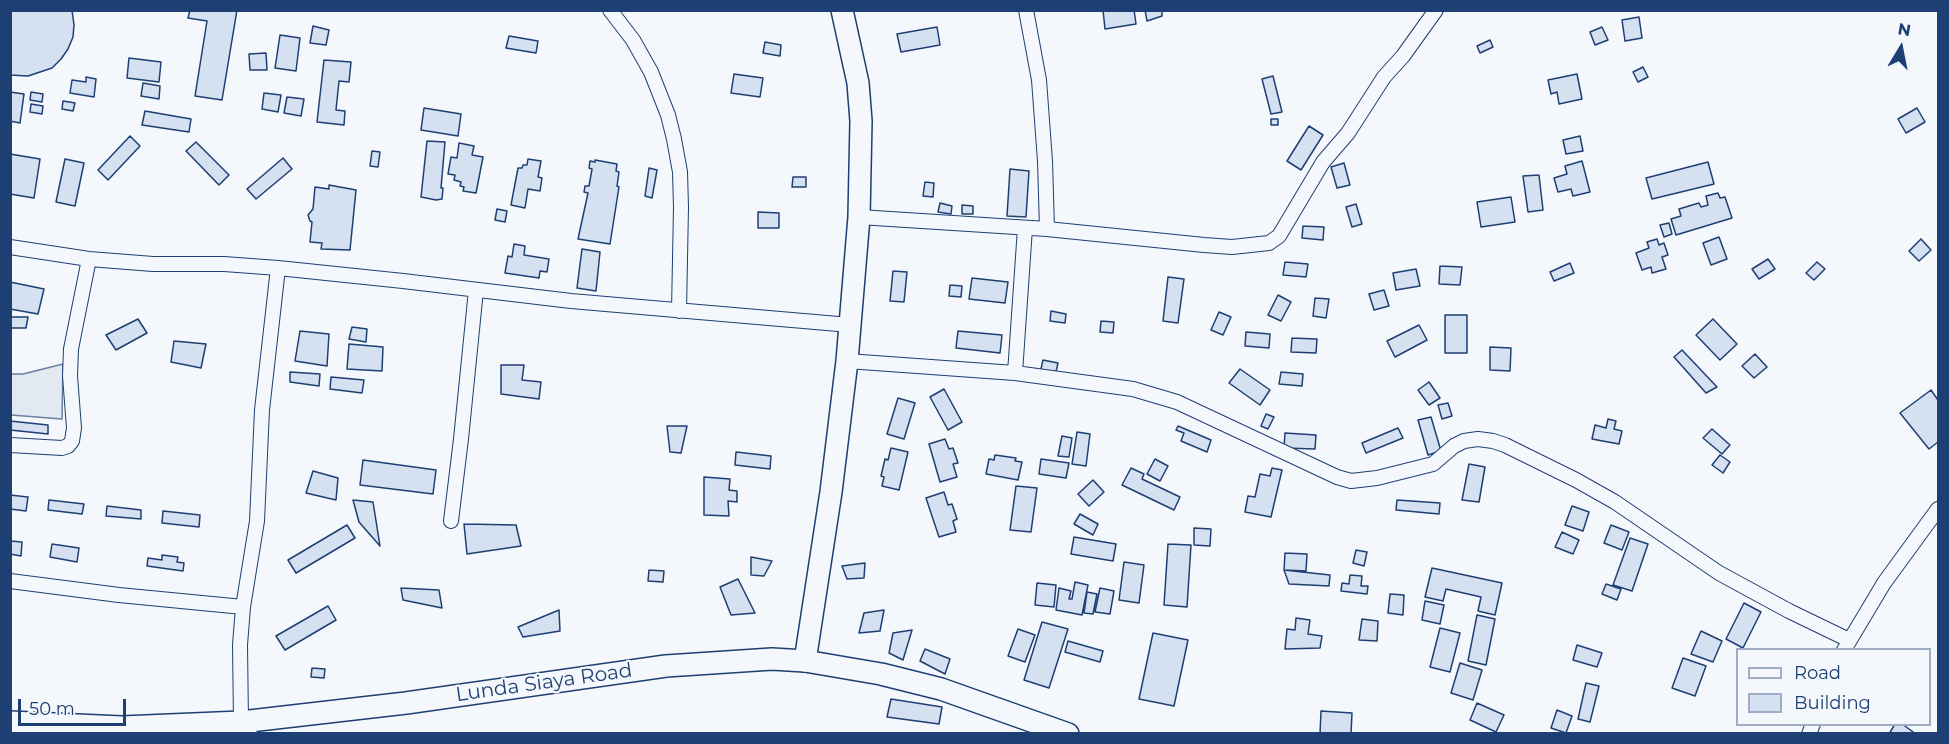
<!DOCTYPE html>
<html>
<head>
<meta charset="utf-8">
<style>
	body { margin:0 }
	#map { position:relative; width:1949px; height:744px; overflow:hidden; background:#f4f7fb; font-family:Montserrat,sans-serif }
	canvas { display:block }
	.frame { position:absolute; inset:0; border:12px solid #1d3f73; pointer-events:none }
	.legend { position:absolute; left:1736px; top:648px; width:195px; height:78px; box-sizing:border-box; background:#f4f7fb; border:2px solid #9eadc5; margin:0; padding:8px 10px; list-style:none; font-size:18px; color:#1d3f73 }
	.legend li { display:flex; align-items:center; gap:12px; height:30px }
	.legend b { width:30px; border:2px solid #9eadc5 }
	.north { position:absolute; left:1871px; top:18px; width:60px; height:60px; -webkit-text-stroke:4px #f4f7fb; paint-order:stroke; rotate:10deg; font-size:16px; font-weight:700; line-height:24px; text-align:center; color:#1d3f73 }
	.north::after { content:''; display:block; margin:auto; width:21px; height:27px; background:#1d3f73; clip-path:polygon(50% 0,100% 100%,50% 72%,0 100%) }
	.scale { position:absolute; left:18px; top:699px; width:108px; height:27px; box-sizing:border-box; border:3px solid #1d3f73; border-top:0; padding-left:8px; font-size:18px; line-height:21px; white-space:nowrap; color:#1d3f73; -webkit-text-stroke:4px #f4f7fb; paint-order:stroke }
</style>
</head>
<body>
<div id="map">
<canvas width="1949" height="744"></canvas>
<div class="frame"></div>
<ul class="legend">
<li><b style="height:8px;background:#f4f7fb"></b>Road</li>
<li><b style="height:16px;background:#d5e0f0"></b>Building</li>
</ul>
<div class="north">N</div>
<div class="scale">50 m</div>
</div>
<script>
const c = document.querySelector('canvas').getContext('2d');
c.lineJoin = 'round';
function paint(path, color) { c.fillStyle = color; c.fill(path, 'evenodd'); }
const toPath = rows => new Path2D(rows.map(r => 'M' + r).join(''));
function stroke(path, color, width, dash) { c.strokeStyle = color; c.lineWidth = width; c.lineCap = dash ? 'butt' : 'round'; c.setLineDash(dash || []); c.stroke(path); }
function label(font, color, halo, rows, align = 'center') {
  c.font = font + ' Montserrat,sans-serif'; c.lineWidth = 4.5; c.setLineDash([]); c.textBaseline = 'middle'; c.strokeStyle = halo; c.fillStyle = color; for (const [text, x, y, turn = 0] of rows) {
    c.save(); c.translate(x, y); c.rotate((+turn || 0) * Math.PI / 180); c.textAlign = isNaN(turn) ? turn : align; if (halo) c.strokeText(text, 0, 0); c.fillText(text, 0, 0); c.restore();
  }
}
const green = toPath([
	[63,364,62,419,11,415,11,374,23,374,63,364]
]);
paint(green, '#e3e9f0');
stroke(green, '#687fa3', 1.5);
const building = toPath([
	[10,10,72,10,74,25,73,37,68,49,61,59,52,68,28,76,10,75,10,10],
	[190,10,237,10,222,100,195,96,207,21,188,18,190,10],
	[1103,10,1134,10,1136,24,1105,29,1103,10],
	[1145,10,1162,10,1162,16,1147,21,1145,10],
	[1639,17,1642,38,1625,41,1622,20,1639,17],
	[313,26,329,30,326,45,310,43,313,26],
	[937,27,940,45,901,52,897,34,937,27],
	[1602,27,1608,40,1595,45,1590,32,1602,27],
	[280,35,300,38,296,71,275,68,280,35],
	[509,36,538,41,536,53,506,48,509,36],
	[1490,40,1493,47,1480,53,1477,46,1490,40],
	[765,42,781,45,780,56,763,53,765,42],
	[266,53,267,70,250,70,249,54,266,53],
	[129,58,161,62,159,82,127,78,129,58],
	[324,60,351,62,349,82,339,81,336,110,345,111,344,125,317,122,324,60],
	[1643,67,1648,77,1638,82,1633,72,1643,67],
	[734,74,763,78,760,97,731,93,734,74],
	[1577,74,1582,99,1559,104,1557,92,1551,94,1548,80,1577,74],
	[1273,76,1282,112,1271,114,1262,79,1273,76],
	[86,77,96,79,94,97,70,93,72,80,86,82,86,77],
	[143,83,160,86,159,99,141,96,143,83],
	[10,92,24,94,20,123,10,121,10,92],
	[31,92,43,94,42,102,30,100,31,92],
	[264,93,281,95,278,112,262,109,264,93],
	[287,97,304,99,301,116,284,113,287,97],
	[63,101,75,103,73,111,62,109,63,101],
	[31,104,43,106,42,114,30,112,31,104],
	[424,108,461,114,458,136,421,130,424,108],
	[1917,108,1925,122,1906,133,1898,119,1917,108],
	[145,111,191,119,189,132,142,125,145,111],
	[1271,119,1278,119,1278,125,1271,125,1271,119],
	[1309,126,1323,135,1301,170,1287,161,1309,126],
	[130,136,140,146,108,180,98,170,130,136],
	[1580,136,1583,151,1566,154,1563,140,1580,136],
	[427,141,445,142,441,188,443,188,442,199,436,200,421,197,427,141],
	[196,142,229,175,219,185,186,151,196,142],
	[459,143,474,146,472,155,483,157,476,193,463,191,464,187,460,186,461,182,454,180,455,175,448,174,451,157,457,158,459,143],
	[372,151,380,152,378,167,370,166,372,151],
	[10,154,40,159,34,198,10,194,10,154],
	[283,158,292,169,256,199,247,189,283,158],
	[65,159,84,163,75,206,56,202,65,159],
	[528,159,541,161,538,177,542,178,540,191,528,189,525,208,511,205,518,168,522,168,523,165,527,165,528,159],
	[595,160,617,164,616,171,619,172,617,186,619,187,610,244,578,239,588,193,584,192,585,186,589,186,592,169,589,168,590,161,595,162,595,160],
	[1582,161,1590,192,1573,196,1571,189,1558,192,1554,178,1567,174,1565,166,1582,161],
	[1708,162,1714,184,1652,199,1646,178,1708,162],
	[1344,163,1350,185,1337,188,1331,167,1344,163],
	[649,168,657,170,652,198,645,196,649,168],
	[1010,169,1029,171,1026,217,1007,216,1010,169],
	[1539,175,1543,210,1528,212,1523,176,1539,175],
	[793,177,806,177,806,187,792,187,793,177],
	[925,182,934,183,933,197,923,196,925,182],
	[329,185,356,190,350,250,321,249,322,243,310,242,312,222,310,221,308,215,313,209,315,187,329,189,329,185],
	[1718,193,1720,198,1725,197,1732,218,1676,235,1671,219,1681,216,1679,209,1699,203,1701,207,1708,205,1706,196,1718,193],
	[1511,197,1515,222,1481,227,1477,202,1511,197],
	[940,203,952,206,951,214,938,212,940,203],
	[1356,204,1362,224,1352,227,1346,207,1356,204],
	[962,205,973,206,973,214,962,214,962,205],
	[497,209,507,211,505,222,495,220,497,209],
	[758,212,779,213,779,228,758,228,758,212],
	[1669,223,1672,234,1664,237,1660,225,1669,223],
	[1303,226,1324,227,1323,240,1302,238,1303,226],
	[1719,237,1727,259,1711,265,1703,243,1719,237],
	[1657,239,1659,245,1664,243,1668,255,1662,257,1666,269,1652,273,1651,267,1642,270,1636,253,1649,248,1647,242,1657,239],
	[1921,239,1931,250,1919,261,1909,251,1921,239],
	[514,244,525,246,524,255,549,259,547,272,540,271,539,278,505,273,508,256,512,257,514,244],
	[582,249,600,252,596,291,577,288,582,249],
	[1768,259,1775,269,1759,279,1752,269,1768,259],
	[1285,262,1308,264,1306,277,1283,275,1285,262],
	[1817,262,1825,269,1814,280,1806,273,1817,262],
	[1570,263,1574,273,1554,281,1550,272,1570,263],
	[1440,266,1462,267,1460,285,1439,284,1440,266],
	[1416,269,1420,286,1396,290,1393,273,1416,269],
	[893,271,907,272,904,302,890,301,893,271],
	[1168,277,1184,279,1178,323,1163,321,1168,277],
	[972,278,1008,282,1005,303,969,299,972,278],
	[10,282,44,289,38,314,10,309,10,282],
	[950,285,962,286,961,297,949,296,950,285],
	[1384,290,1389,306,1374,310,1369,294,1384,290],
	[1278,295,1291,302,1281,321,1268,315,1278,295],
	[1315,298,1329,299,1326,318,1313,316,1315,298],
	[1051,311,1066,314,1065,323,1050,321,1051,311],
	[1219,312,1231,317,1223,335,1211,330,1219,312],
	[1445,315,1467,315,1467,353,1445,353,1445,315],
	[10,317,28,317,26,328,10,328,10,317],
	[138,319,147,333,116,350,106,335,138,319],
	[1713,319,1737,344,1720,360,1696,335,1713,319],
	[1101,321,1114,322,1113,333,1100,332,1101,321],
	[1419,325,1427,340,1395,357,1387,341,1419,325],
	[352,327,367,329,366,342,349,339,352,327],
	[300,331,329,334,327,366,295,361,300,331],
	[958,331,1002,335,1000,353,956,348,958,331],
	[1246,332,1270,334,1269,348,1245,346,1246,332],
	[1292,338,1317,339,1316,353,1291,352,1292,338],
	[174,341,206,344,201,368,171,362,174,341],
	[349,344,383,347,382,371,347,369,349,344],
	[1490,347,1511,348,1510,371,1490,370,1490,347],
	[1682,350,1717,387,1706,393,1674,357,1682,350],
	[1755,354,1767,367,1754,378,1742,366,1755,354],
	[1043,360,1058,363,1055,376,1040,373,1043,360],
	[501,365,524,365,522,380,541,382,539,399,501,394,501,365],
	[1240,369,1270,390,1260,405,1229,383,1240,369],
	[290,372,320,374,319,386,290,382,290,372],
	[1281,372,1303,374,1302,386,1279,384,1281,372],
	[331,377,364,380,362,393,330,389,331,377],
	[1429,382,1440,398,1429,405,1418,390,1429,382],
	[944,389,962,422,948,430,930,397,944,389],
	[1931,390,1938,400,1938,442,1929,449,1900,413,1931,390],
	[898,398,915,403,904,439,887,434,898,398],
	[1448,403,1452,416,1442,419,1438,405,1448,403],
	[1266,414,1274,417,1268,429,1261,426,1266,414],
	[1431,417,1441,451,1428,455,1418,420,1431,417],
	[1608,419,1616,421,1614,429,1622,431,1619,444,1592,439,1595,425,1606,428,1608,419],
	[10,421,48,425,48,434,10,430,10,421],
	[667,426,687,426,681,453,670,452,667,426],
	[1178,426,1211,440,1207,452,1181,441,1184,433,1176,430,1178,426],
	[1398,428,1403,438,1366,453,1362,443,1398,428],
	[1712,429,1730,445,1722,454,1703,438,1712,429],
	[1077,432,1090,434,1086,466,1072,464,1077,432],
	[1285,433,1316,435,1315,449,1284,448,1285,433],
	[1062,436,1072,438,1069,457,1058,456,1062,436],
	[945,439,949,449,953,448,958,463,953,464,957,477,940,482,929,444,945,439],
	[891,448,908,452,899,490,882,486,884,477,881,476,885,459,888,460,891,448],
	[736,452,771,456,770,469,735,465,736,452],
	[995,455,1016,458,1015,461,1022,462,1018,480,986,474,989,459,994,460,995,455],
	[1720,455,1730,462,1723,473,1712,465,1720,455],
	[1041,459,1069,463,1066,478,1039,474,1041,459],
	[1155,459,1168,466,1160,481,1147,474,1155,459],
	[363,460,436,470,433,494,360,485,363,460],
	[1469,464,1485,467,1479,502,1462,500,1469,464],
	[1131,468,1144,474,1142,479,1180,497,1174,510,1122,485,1131,468],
	[1272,468,1282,470,1271,517,1245,512,1248,496,1255,497,1260,474,1270,476,1272,468],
	[313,471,338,478,336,500,306,493,313,471],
	[704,477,730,479,729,490,737,491,737,502,728,501,729,516,704,515,704,477],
	[1093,480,1104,492,1089,506,1078,494,1093,480],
	[1016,486,1037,488,1031,532,1010,530,1016,486],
	[944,492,948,505,952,504,957,519,953,521,956,532,939,537,926,498,944,492],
	[10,495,28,497,26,511,10,509,10,495],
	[49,500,84,504,82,514,48,510,49,500],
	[353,500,373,502,380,546,359,522,353,500],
	[1397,500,1440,503,1439,514,1396,510,1397,500],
	[107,506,141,510,141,519,106,516,107,506],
	[1572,506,1589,512,1583,531,1565,525,1572,506],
	[163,511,200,515,199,527,162,523,163,511],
	[1080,514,1098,524,1093,535,1074,524,1080,514],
	[464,524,516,525,521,546,467,554,464,524],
	[347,525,355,538,296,573,288,560,347,525],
	[1611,525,1629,532,1622,550,1604,543,1611,525],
	[1194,528,1211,529,1210,546,1194,545,1194,528],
	[1562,532,1579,540,1573,554,1555,547,1562,532],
	[1074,537,1116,544,1113,561,1071,554,1074,537],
	[1630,538,1648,544,1632,591,1613,585,1630,538],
	[10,541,22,542,21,556,10,554,10,541],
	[52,544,79,548,77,562,50,557,52,544],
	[1168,544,1191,545,1187,607,1164,605,1168,544],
	[1356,550,1367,552,1364,566,1353,563,1356,550],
	[1285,553,1307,554,1306,571,1284,570,1285,553],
	[162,555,178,557,177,562,184,563,183,571,147,566,148,558,162,560,162,555],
	[751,557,772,561,764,576,751,575,751,557],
	[1124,562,1144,565,1139,603,1119,600,1124,562],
	[865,563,864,578,847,579,842,566,865,563],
	[1432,568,1502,583,1495,615,1478,611,1481,597,1446,589,1443,601,1425,597,1432,568],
	[649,570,664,571,663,582,648,581,649,570],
	[1284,570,1330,575,1329,586,1289,584,1284,570],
	[1350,575,1362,576,1361,586,1368,586,1367,594,1341,591,1342,583,1349,584,1350,575],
	[738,579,755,613,731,615,720,587,738,579],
	[1075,582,1088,585,1082,615,1056,610,1059,588,1071,591,1069,599,1072,599,1075,582],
	[1037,583,1056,585,1054,607,1035,605,1037,583],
	[1606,584,1621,589,1617,600,1602,594,1606,584],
	[401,588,439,590,442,608,403,600,401,588],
	[1100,588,1114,591,1110,614,1095,612,1100,588],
	[1087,592,1097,594,1093,614,1084,613,1087,592],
	[1390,594,1404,595,1403,615,1388,613,1390,594],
	[1425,601,1444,605,1440,624,1422,620,1425,601],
	[1744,603,1761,612,1743,648,1726,639,1744,603],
	[328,606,336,620,285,650,276,636,328,606],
	[559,610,560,631,523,637,518,627,559,610],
	[884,610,880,631,859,633,864,613,884,610],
	[1477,615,1495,619,1486,665,1468,661,1477,615],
	[1296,618,1310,620,1308,634,1322,636,1320,648,1285,649,1287,629,1295,630,1296,618],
	[1362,619,1378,621,1377,641,1359,640,1362,619],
	[1042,622,1068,629,1049,688,1024,680,1042,622],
	[1440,628,1460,633,1450,672,1430,667,1440,628],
	[1018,629,1035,635,1025,662,1008,656,1018,629],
	[912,630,903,660,889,653,893,633,912,630],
	[1701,631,1722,641,1713,662,1691,654,1701,631],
	[1153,633,1188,640,1174,706,1139,699,1153,633],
	[1068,641,1103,651,1100,662,1065,652,1068,641],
	[1577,645,1602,653,1597,667,1573,660,1577,645],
	[925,649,950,659,945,674,920,661,925,649],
	[1683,658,1706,666,1695,696,1672,688,1683,658],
	[1460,663,1482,670,1473,700,1451,693,1460,663],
	[312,668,325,669,324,678,311,677,312,668],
	[1586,683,1599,686,1590,722,1578,719,1586,683],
	[891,699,942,707,939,724,887,717,891,699],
	[1477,703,1504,715,1496,732,1470,720,1477,703],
	[1557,710,1572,716,1566,733,1551,728,1557,710],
	[1321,711,1352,713,1351,734,1320,734,1321,711],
	[1895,724,1902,724,1916,734,1889,734,1895,724]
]);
paint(building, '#d5e0f0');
stroke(building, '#1d3f73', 1.5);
const minor = toPath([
	[610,10,633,40,651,72,668,115,674,139,680,172,681,207,679,311],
	[1026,10,1039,80,1045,161,1047,229],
	[859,217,1047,229,1204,245,1232,247,1269,243,1279,236,1323,162,1348,133,1384,77,1403,56,1436,10],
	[10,247,89,259,153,264,224,264,278,268,403,281,571,301,850,325],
	[847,361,1015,373,1133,389,1177,402,1337,477,1351,481,1377,478,1433,464,1454,446,1464,441,1478,439,1493,441,1505,445,1576,480,1615,502,1719,573,1789,611,1849,640],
	[1015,373,1025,228],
	[10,445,62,448,68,446,72,441,74,428,70,376,71,349,89,259],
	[451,521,461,439,476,290],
	[10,581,119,595,243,607],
	[1844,650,1884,583,1938,509],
	[250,734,241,722,240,645,243,607,257,521,262,410,278,268],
	[1809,734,1813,724]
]);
const primary = toPath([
	[10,722,122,727,241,722,406,703,666,666,772,659,805,661,881,674,941,689,1068,734]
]);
const trunk = toPath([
	[805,661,831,492,847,361,859,217,861,121,858,83,842,10]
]);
stroke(minor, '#1d3f73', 16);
stroke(primary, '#1d3f73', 24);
stroke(trunk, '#1d3f73', 24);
stroke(minor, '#f4f7fb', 14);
stroke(primary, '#f4f7fb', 21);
stroke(trunk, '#f4f7fb', 21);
label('20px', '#1d3f73', '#f4f7fb', [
	["Lunda Siaya Road",544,683,-8]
]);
</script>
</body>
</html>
